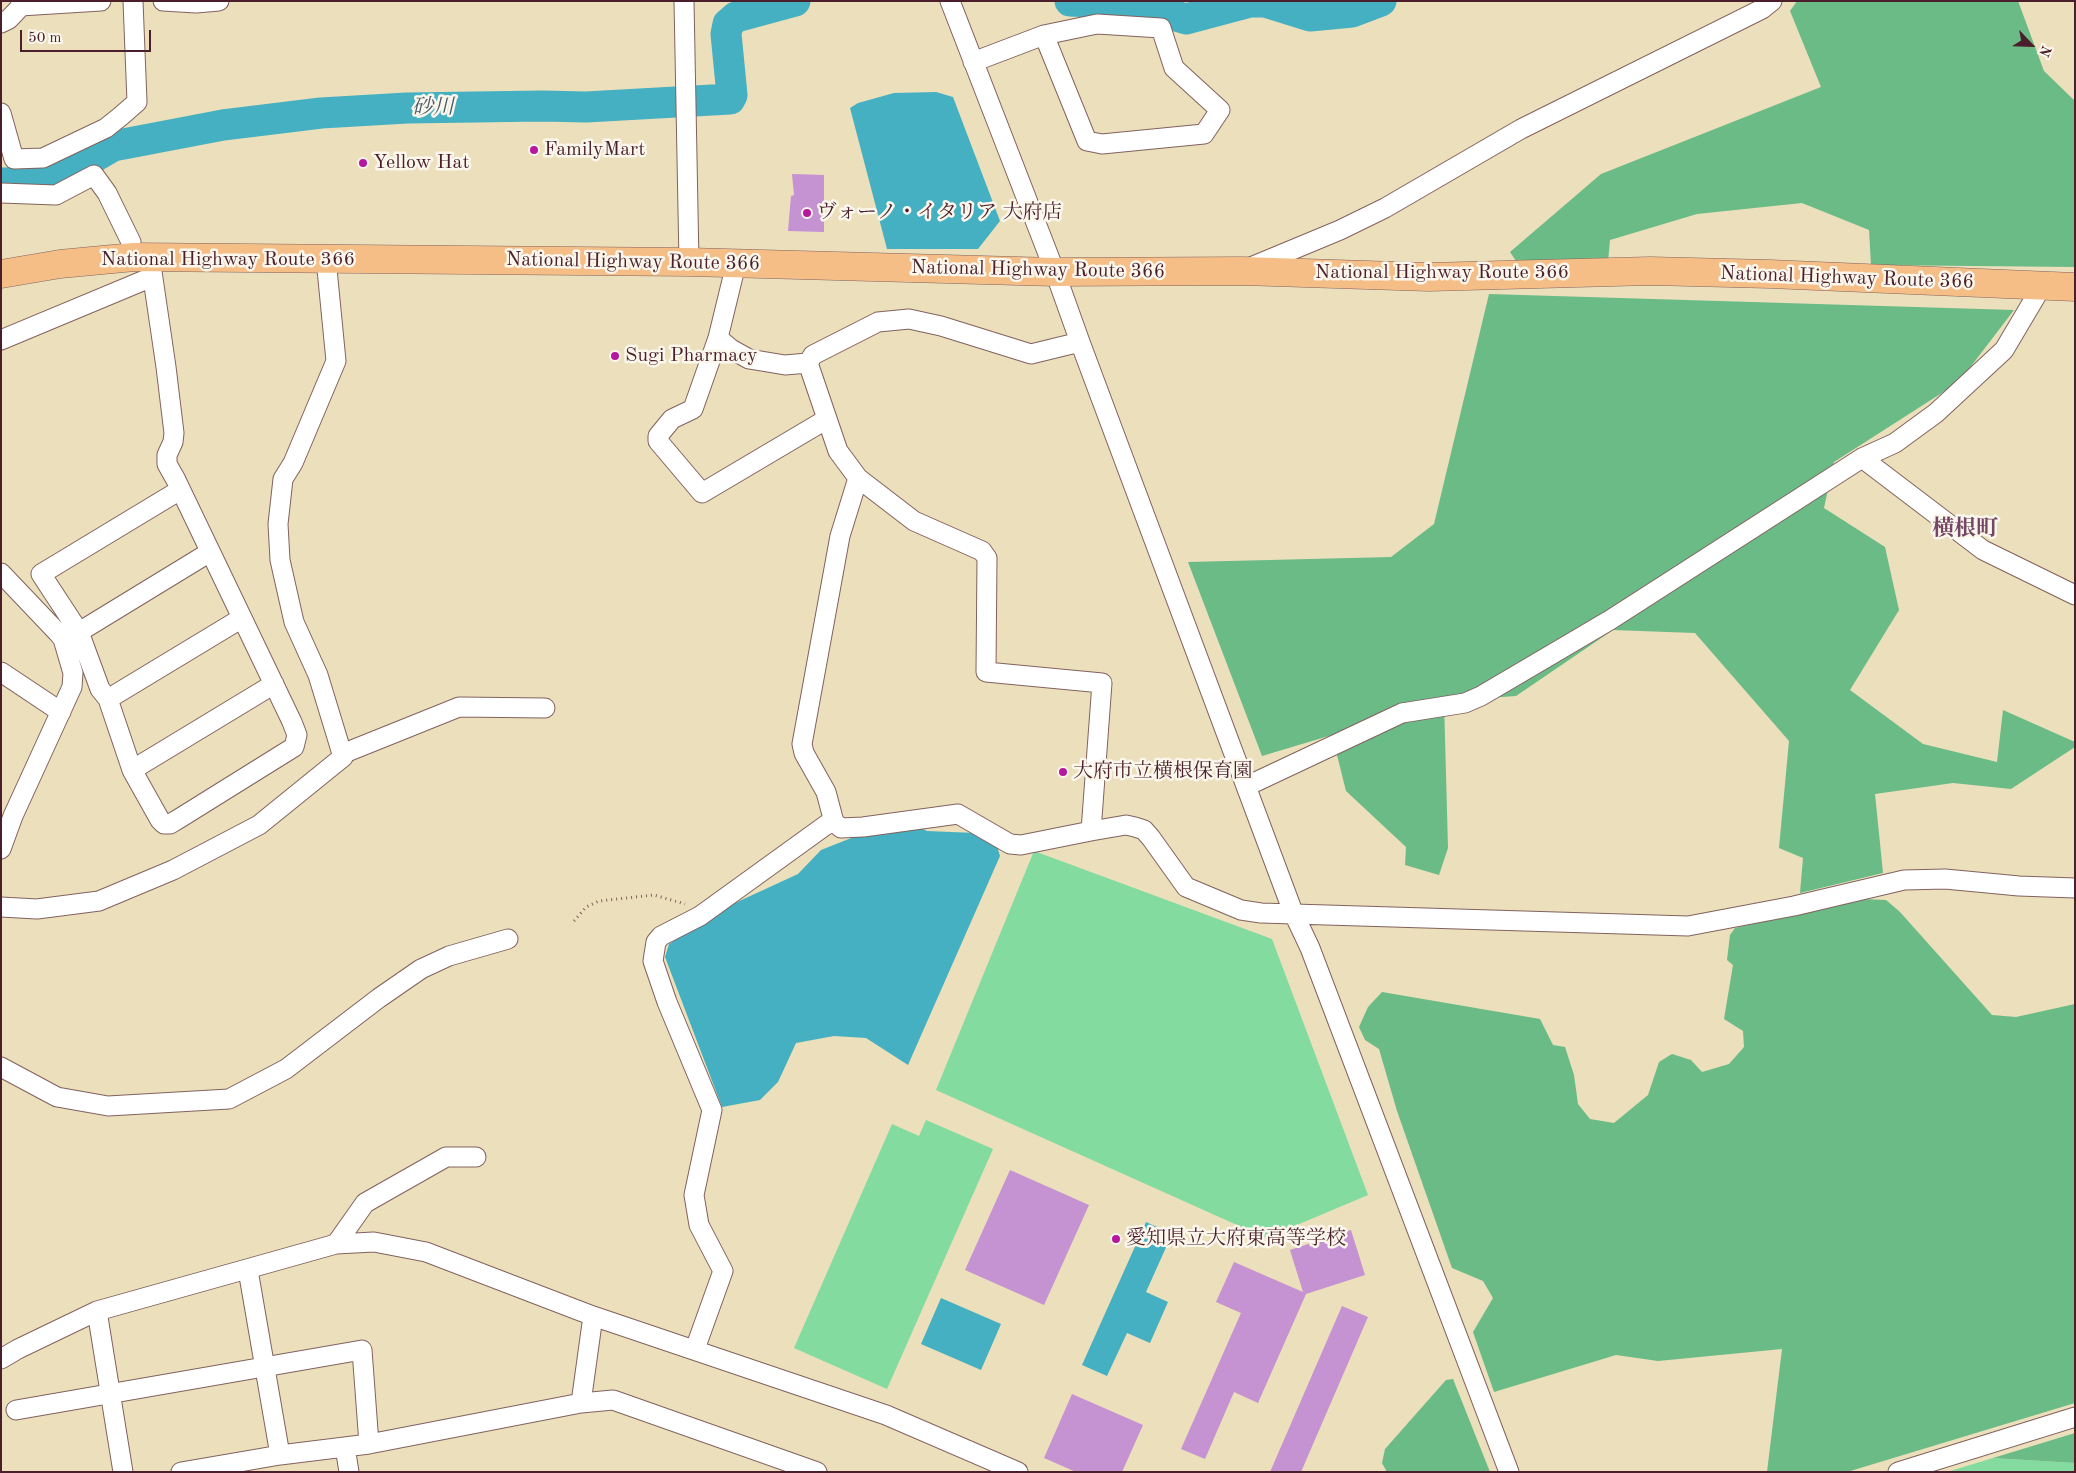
<!DOCTYPE html>
<html>
<head>
<meta charset="utf-8">
<style>
	body { margin:0 }
	#map { position:relative; width:2076px; height:1473px; overflow:hidden; background:#ebdfbc; font-family:"Old Standard TT",serif }
	canvas { display:block }
	.frame { position:absolute; inset:0; border:2px solid #4a1f2b; pointer-events:none }
	.north { position:absolute; left:2006px; top:20px; width:50px; height:50px; -webkit-text-stroke:4px #fbf7ec; paint-order:stroke; rotate:114deg; font-size:14px; font-weight:700; line-height:20px; text-align:center; color:#4a1f2b }
	.north::after { content:''; display:block; margin:auto; width:18px; height:22px; background:#4a1f2b; clip-path:polygon(50% 0,100% 100%,50% 72%,0 100%) }
	.scale { position:absolute; left:20px; top:30px; width:131px; height:22px; box-sizing:border-box; border:2px solid #4a1f2b; border-top:0; padding-left:6px; font-size:15px; line-height:18px; white-space:nowrap; color:#4a1f2b; -webkit-text-stroke:4px #fbf7ec; paint-order:stroke }
</style>
</head>
<body>
<div id="map">
<canvas width="2076" height="1473"></canvas>
<div class="frame"></div>
<div class="north">N</div>
<div class="scale">50 m</div>
</div>
<script>
const c = document.querySelector('canvas').getContext('2d');
c.lineJoin = 'round';
function paint(path, color) { c.fillStyle = color; c.fill(path, 'evenodd'); }
const toPath = rows => new Path2D(rows.map(r => 'M' + r).join(''));
function stroke(path, color, width, dash) { c.strokeStyle = color; c.lineWidth = width; c.lineCap = dash ? 'butt' : 'round'; c.setLineDash(dash || []); c.stroke(path); }
function label(font, color, halo, rows, align = 'center') {
  c.font = font + ' "Old Standard TT","Noto Serif JP",serif'; c.lineWidth = 5; c.setLineDash([]); c.textBaseline = 'middle'; c.strokeStyle = halo; c.fillStyle = color; for (const [text, x, y, turn = 0] of rows) {
    c.save(); c.translate(x, y); c.rotate((+turn || 0) * Math.PI / 180); c.textAlign = isNaN(turn) ? turn : align; if (halo) c.strokeText(text, 0, 0); c.fillText(text, 0, 0); c.restore();
  }
}
paint(toPath([
	[1034,851,1272,939,1368,1195,1266,1238,936,1090],
	[926,1120,993,1149,887,1389,794,1348,892,1124,919,1136],
	[1993,1458,2075,1463,2075,1472,1947,1472]
]), '#83db9f');
paint(toPath([
	[1797,1,2018,1,2044,71,2075,101,2075,267,1871,265,1869,230,1802,203,1697,214,1610,240,1608,262,1516,261,1510,252,1601,174,1821,87,1790,11],
	[1489,294,2014,310,1959,382,1834,462,1824,508,1885,547,1899,610,1850,690,1923,744,1997,762,2003,710,2075,742,2075,747,2011,789,1953,783,1875,794,1883,873,1800,893,1803,858,1779,848,1789,741,1695,633,1613,630,1516,696,1444,701,1448,848,1439,875,1405,865,1406,847,1346,791,1332,735,1262,756,1188,562,1391,557,1434,524],
	[1863,899,1886,900,1900,912,1992,1015,2016,1017,2075,1004,2075,1403,1847,1472,1767,1472,1782,1349,1658,1361,1616,1355,1494,1392,1473,1332,1493,1298,1483,1281,1452,1268,1397,1111,1379,1049,1365,1040,1359,1027,1368,1007,1382,992,1540,1019,1553,1045,1565,1047,1574,1075,1578,1104,1590,1119,1614,1123,1648,1095,1659,1062,1672,1054,1691,1060,1702,1072,1729,1064,1744,1047,1743,1031,1724,1019,1733,965,1727,960,1730,935,1735,928],
	[1453,1379,1490,1472,1387,1472,1382,1463,1385,1449,1446,1380],
	[2075,1433,2075,1463,1993,1458]
]), '#6abb86');
paint(toPath([
	[936,92,953,97,1000,221,978,249,887,249,850,108,858,103,894,93],
	[921,828,927,831,976,833,997,846,1000,856,908,1065,866,1038,834,1036,796,1043,778,1082,760,1100,722,1107,665,957,669,944,722,909,798,874,821,850,864,833],
	[1146,1222,1172,1234,1146,1292,1168,1302,1150,1343,1127,1333,1107,1376,1082,1365],
	[941,1298,1001,1324,981,1370,921,1344]
]), '#44b0c1');
stroke(toPath([
	[1070,1,1136,4,1186,19,1250,2,1265,2,1310,16,1352,12,1381,1],
	[1,183,51,182,113,146,223,125,321,113,407,108,543,106,586,107,730,99,732,95,726,34,728,24,736,17,795,1]
]), '#44b0c1', 31);
paint(toPath([
	[792,174,824,175,824,232,788,231,791,196,794,195],
	[1010,1170,1089,1205,1044,1305,965,1270],
	[1351,1230,1365,1275,1306,1294,1258,1403,1234,1392,1205,1459,1181,1449,1241,1313,1216,1302,1234,1262,1303,1292,1290,1250],
	[1342,1306,1368,1317,1301,1472,1270,1472],
	[1072,1394,1143,1425,1122,1472,1076,1472,1044,1458]
]), '#c592d2');
const minor = toPath([
	[163,1,196,3,219,1],
	[684,1,689,262],
	[950,1,1055,272,1080,342,1293,912,1310,948,1509,1472],
	[20,6,101,1],
	[1,23,9,19,26,1],
	[1097,24,1161,28,1174,68,1220,110,1204,134,1102,144,1087,141,1044,35,1097,24],
	[973,62,1044,35],
	[1,113,14,159,43,158,106,128,121,116,137,102,133,1],
	[1,193,56,195,94,175,107,193,131,242],
	[150,258,166,367,174,433,173,442,167,455,167,464,176,480,292,722,297,735,294,747,180,818,170,824,164,824,160,820,132,770,108,699,100,689,79,632,41,574,180,490],
	[736,264,718,338,731,349,749,359,785,365,808,363],
	[1251,267,1340,230,1385,208,1521,129,1762,9,1772,1],
	[718,338,693,409,672,419,658,436,658,441,702,493,827,419],
	[1,340,152,277],
	[1080,342,1031,354,941,326,909,319,878,322,813,355,808,363,838,451,858,478,840,536,802,744,804,753,826,792,834,822,841,828,863,827,958,814,1010,844,1021,845,1091,831,1126,825,1135,827,1144,830,1151,838,1186,887,1241,910,1261,913,1688,926,1794,906,1904,880,1945,879,2019,886,2075,888],
	[1862,458,1983,550,2075,595],
	[858,478,914,521,982,551,987,558,986,672,1102,683,1091,831],
	[1,573,59,634,63,639,73,673,72,687,13,816,1,849],
	[79,632,210,552],
	[1,672,61,712],
	[108,699,242,618],
	[342,754,459,707,545,708],
	[132,770,274,684],
	[1247,786,1402,713,1465,703,1481,696,1610,620,1862,458,1895,443,1936,413,2004,350,2042,286],
	[1,907,37,909,99,901,173,870,259,825,343,757,318,675,294,622,280,560,278,524,283,479,293,463,336,361,326,259],
	[1,1067,57,1097,108,1106,229,1099,286,1069,379,998,421,969,449,956,508,939],
	[336,1244,365,1203,446,1157,476,1157],
	[248,1270,280,1455],
	[97,1311,123,1472],
	[695,1349,723,1271,699,1225,694,1195,712,1110,667,1002,653,961,656,942,661,936,700,916,826,825,834,822],
	[1,1359,18,1349,97,1311,336,1244,374,1242,426,1252,593,1316,886,1415,1018,1472],
	[581,1403,593,1316],
	[16,1410,362,1350,369,1444],
	[345,1447,349,1472],
	[181,1472,280,1455,369,1444,581,1403,613,1400,817,1472],
	[1898,1472,2075,1417]
]);
const highway = toPath([
	[1,274,60,264,134,257,689,262,1055,272,1242,271,1429,277,1650,271,1770,274,2075,287]
]);
stroke(minor, '#82625e', 21);
stroke(highway, '#82625e', 29);
stroke(toPath([
	[574,921,586,907,599,901,654,895,685,904]
]), '#82625e', 3, [1, 4]);
stroke(minor, '#fff', 19);
stroke(highway, '#f6be87', 28);
for (const [x, y, r, color] of [
	[534,150,5,"#b5179e"],
	[363,163,5,"#b5179e"],
	[807,213,5,"#b5179e"],
	[615,356,5,"#b5179e"],
	[1063,772,5,"#b5179e"],
	[1116,1239,5,"#b5179e"]
]) { const dot = new Path2D(); dot.arc(x, y, r, 0, 2 * Math.PI); c.fillStyle = color; c.fill(dot); stroke(dot, '#fbf7ec', 2); }
label('20px', '#4a1f2b', '#fbf7ec', [
	["FamilyMart",544,150],
	["Yellow Hat",373,163],
	["ヴォーノ・イタリア 大府店",817,213],
	["Sugi Pharmacy",625,356],
	["大府市立横根保育園",1073,772],
	["愛知県立大府東高等学校",1126,1239]
], 'left');
label('20px', '#4a1f2b', '#fbf7ec', [
	["National Highway Route 366",228,260],
	["National Highway Route 366",633,262,1],
	["National Highway Route 366",1038,270,1],
	["National Highway Route 366",1442,273],
	["National Highway Route 366",1847,278,2]
]);
label('italic 21px', '#485967', '#fbf7ec', [
	["砂川",433,108,-1]
]);
label('bold 22px', '#754765', '#fbf7ec', [
	["横根町",1965,529]
]);
</script>
</body>
</html>
